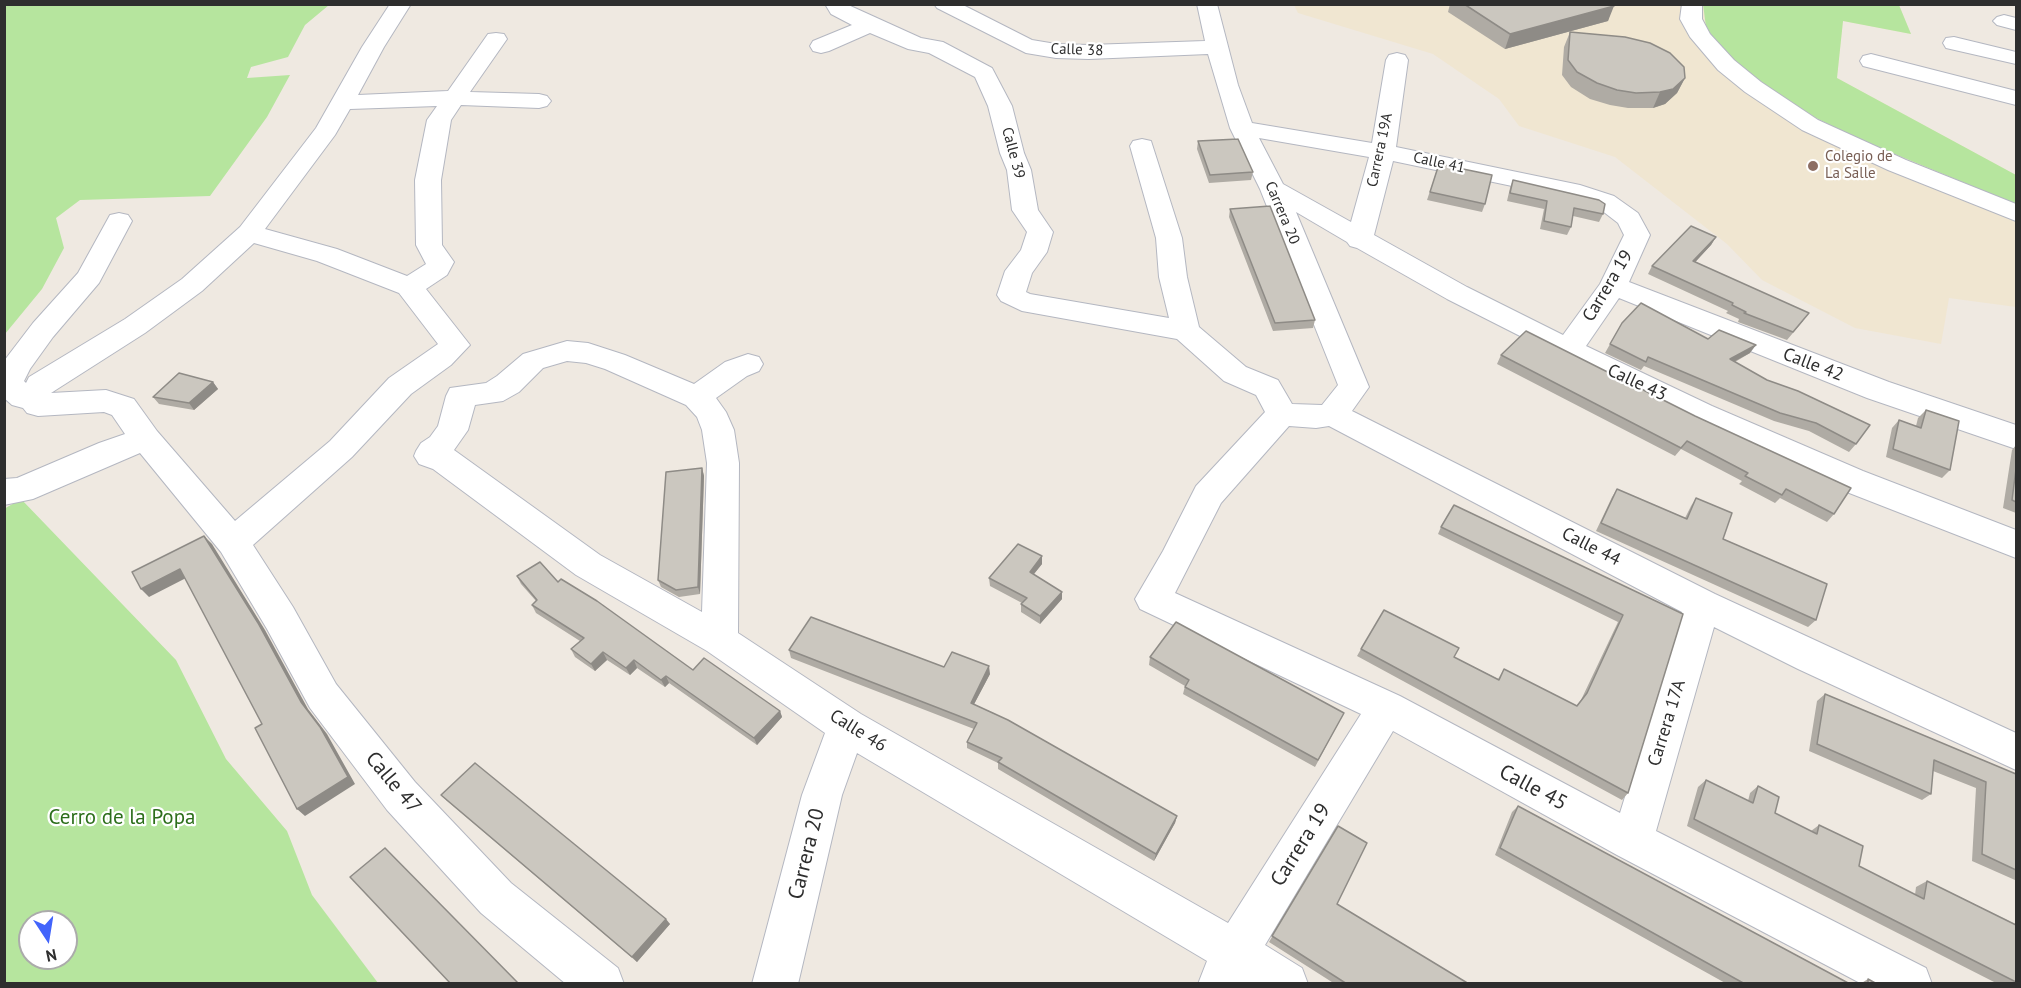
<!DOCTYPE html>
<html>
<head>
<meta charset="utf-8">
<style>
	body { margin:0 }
	#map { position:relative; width:2021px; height:988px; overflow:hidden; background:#efe9e1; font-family:"PT Sans",sans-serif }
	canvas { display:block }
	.frame { position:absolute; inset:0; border:6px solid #2e2e2e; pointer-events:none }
	.north { position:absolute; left:18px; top:910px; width:60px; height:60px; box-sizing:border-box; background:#fff; border:2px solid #ababab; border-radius:50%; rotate:168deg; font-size:16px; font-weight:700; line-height:24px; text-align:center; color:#2e2e2e }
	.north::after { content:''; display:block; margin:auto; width:21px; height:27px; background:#4264fb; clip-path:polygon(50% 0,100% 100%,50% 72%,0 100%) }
</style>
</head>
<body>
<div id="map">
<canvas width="2021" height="988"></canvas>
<div class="frame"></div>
<div class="north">N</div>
</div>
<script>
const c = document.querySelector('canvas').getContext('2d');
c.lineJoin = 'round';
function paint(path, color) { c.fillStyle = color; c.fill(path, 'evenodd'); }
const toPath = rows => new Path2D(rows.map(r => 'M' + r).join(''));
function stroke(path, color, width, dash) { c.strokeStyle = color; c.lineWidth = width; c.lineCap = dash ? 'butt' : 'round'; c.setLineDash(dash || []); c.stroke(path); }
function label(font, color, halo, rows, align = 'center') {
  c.font = font + ' "PT Sans",sans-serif'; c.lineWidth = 4.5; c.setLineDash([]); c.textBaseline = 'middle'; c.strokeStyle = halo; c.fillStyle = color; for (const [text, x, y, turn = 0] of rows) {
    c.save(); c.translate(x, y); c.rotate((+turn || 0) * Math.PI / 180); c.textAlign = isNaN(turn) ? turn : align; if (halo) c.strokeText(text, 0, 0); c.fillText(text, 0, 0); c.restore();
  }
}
paint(toPath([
	[1294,5,1899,5,1911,34,1843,21,1837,78,2016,175,2016,307,1949,298,1941,344,1855,328,1762,280,1727,244,1615,157,1519,126,1499,99,1433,54,1298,13]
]), '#f0e6d1');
paint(toPath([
	[5,4,329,5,305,25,288,57,251,67,247,78,290,75,267,117,210,196,80,200,56,218,64,248,42,289,5,334],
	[1703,4,1899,5,1911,34,1843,21,1837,78,2016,175,2016,204,1863,141,1816,118,1729,61,1706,27],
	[21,499,176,660,226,759,287,831,312,895,378,983,5,983,4,509],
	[30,922,66,922,66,958,30,958]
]), '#b6e59e');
const minor = toPath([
	[390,4,411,4,384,47,358,95,448,91,488,34,496,33,504,34,507,39,470,92,539,94,547,96,551,101,547,106,539,108,461,105,451,120,441,180,442,245,454,262,447,275,426,289,470,345,451,365,411,394,352,457,253,545,293,607,336,684,415,782,511,883,618,968,624,984,566,984,481,913,387,810,310,708,267,629,221,552,140,453,33,499,4,505,4,479,17,478,99,443,125,434,112,415,104,412,38,416,27,413,23,408,12,405,4,398,4,361,33,323,78,273,110,215,119,213,128,215,132,221,99,283,53,337,30,369,24,381,26,383,29,377,125,319,182,279,240,227,316,128,362,47,390,4],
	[437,106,427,120,415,180,416,245,426,264,407,276,337,249,265,229,335,135,350,109,437,106],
	[254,243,317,261,399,293,438,344,389,378,330,441,235,521,157,431,134,399,106,390,51,393,145,333,202,291,254,243],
	[825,4,846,4,921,38,943,42,992,68,1012,106,1024,153,1031,170,1038,210,1053,232,1047,252,1032,273,1026,292,1030,294,1169,318,1159,277,1156,238,1130,146,1133,141,1142,139,1151,141,1182,238,1187,277,1199,327,1246,367,1278,380,1292,404,1322,405,1338,385,1260,189,1230,128,1208,54,1089,59,1056,58,1026,53,937,8,934,4,961,4,1032,40,1056,44,1089,45,1205,41,1197,4,1217,4,1238,85,1252,123,1372,143,1386,60,1389,55,1397,53,1405,55,1408,60,1396,147,1580,185,1614,196,1638,213,1650,235,1629,282,1889,382,2016,425,2016,449,1867,398,1619,298,1586,346,1712,406,1863,471,2016,530,2016,558,1839,489,1690,422,1447,299,1357,248,1350,246,1347,242,1296,212,1369,387,1352,411,1715,594,2016,733,2016,770,1798,669,1714,627,1656,831,1926,968,1932,984,1862,984,1617,855,1393,731,1265,945,1302,968,1308,984,1198,984,1207,961,857,753,842,795,798,984,752,984,802,795,825,733,707,651,576,575,433,469,419,464,414,456,416,451,421,443,430,437,438,426,446,396,450,388,486,383,497,376,523,354,567,341,588,343,625,355,694,384,725,362,748,354,759,357,763,364,759,371,747,376,716,398,726,412,734,430,739,463,738,633,861,714,1228,923,1361,714,1140,609,1135,599,1163,551,1196,486,1265,412,1256,395,1224,381,1177,339,1022,311,1001,301,997,295,1005,271,1021,250,1027,232,1012,210,1007,170,1000,153,988,106,975,77,929,53,908,49,870,33,829,51,821,53,813,51,810,46,813,41,852,25,831,14,825,4],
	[1259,138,1369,157,1351,222,1283,184,1259,138],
	[1393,161,1574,199,1596,206,1618,223,1624,235,1600,284,1563,335,1467,287,1374,235,1393,161],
	[567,361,586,363,605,369,686,405,697,417,702,430,707,463,702,612,600,555,454,450,468,430,475,405,503,401,519,392,543,368,567,361],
	[1289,426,1316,428,1329,426,1682,612,1620,813,1400,696,1175,593,1221,503,1289,426],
	[1682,4,1702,4,1702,19,1710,34,1734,60,1761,82,1818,120,1906,160,2016,204,2016,221,1888,170,1802,130,1745,92,1718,70,1690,37,1680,19,1682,4],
	[2004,15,2016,18,2016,30,1997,25,1993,21,1997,17,2004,15],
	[1954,37,2016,52,2016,64,1946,48,1943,43,1946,38,1954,37],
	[1871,54,2016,91,2016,105,1863,66,1860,61,1863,56,1871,54]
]);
stroke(minor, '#b4b7c1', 2);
paint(minor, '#fff');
paint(toPath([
	[1450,4,1612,4,1608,21,1505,49,1448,12],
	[1570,32,1685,78,1677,93,1665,104,1653,108,1628,108,1610,105,1590,99,1571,87,1562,75,1564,47],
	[1198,141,1253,172,1251,180,1209,183,1197,149],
	[1439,164,1485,204,1482,212,1427,200],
	[1513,180,1603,214,1599,222,1573,216,1571,227,1567,235,1540,229,1544,209,1507,201,1510,188],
	[1230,209,1315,320,1313,328,1273,331,1229,217],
	[1716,237,1711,245,1695,262,1803,321,1787,340,1738,322,1739,319,1726,313,1728,311,1648,274,1652,266],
	[1622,323,1708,339,1750,353,1735,362,1856,444,1849,452,1809,431,1774,421,1644,366,1641,370,1605,353],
	[1526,331,1834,514,1827,522,1780,498,1775,503,1739,484,1742,481,1681,449,1675,456,1497,364,1501,355],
	[213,382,218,389,194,410,159,404,153,397],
	[1926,410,1950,470,1942,478,1886,457,1892,428,1899,420,1916,426,1918,418],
	[2016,445,2016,513,2003,508,2012,450],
	[702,468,704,476,700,594,679,597,661,587,658,580],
	[1617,489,1685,518,1691,506,1696,498,1723,539,1816,620,1808,627,1596,531,1612,497],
	[1441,527,1683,614,1628,793,1622,800,1357,656,1361,649,1454,657,1498,679,1504,669,1576,706,1581,700,1618,622,1438,534],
	[1042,556,1042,564,1034,574,1062,599,1040,624,1021,612,1021,604,1022,603,990,586,989,578],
	[517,576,558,582,693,670,780,711,782,717,757,745,669,683,665,687,637,668,630,675,607,660,595,671,575,657,571,649,580,641,536,613,532,605,536,601,521,584],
	[789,650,944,667,990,674,974,704,1177,816,1175,823,1154,861,998,769,998,763,967,748,967,742,974,729,791,658],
	[1150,657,1344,713,1315,767,1183,694,1185,686,1149,665],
	[1825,694,2016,774,2016,880,2015,880,1972,861,1976,788,1933,771,1931,794,1922,800,1809,751,1817,701],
	[1706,780,1748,801,1750,793,1758,786,1775,813,1811,831,1819,825,1859,866,1915,895,1916,887,1927,881,2015,924,2016,922,2016,984,1998,984,1687,826,1698,787],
	[441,795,670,924,637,962,447,801],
	[1518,806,1850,984,1727,984,1495,855,1512,812],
	[1338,826,1337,904,1469,984,1335,984,1269,942],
	[1868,979,1877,984,1860,984]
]), '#afaba4');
paint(toPath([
	[1614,6,1608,21,1505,49,1510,34],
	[1685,78,1677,93,1665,104,1653,108,1660,92],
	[1716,237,1711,245,1688,270,1693,261],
	[1756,345,1750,353,1724,367,1730,359],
	[213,382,218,389,194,410,189,403],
	[702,468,704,476,700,594,698,587],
	[204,536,212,544,265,630,308,709,327,734,355,784,305,816,297,809],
	[1042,556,1042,564,1029,580,1030,572],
	[180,569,188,577,149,597,141,589],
	[1062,592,1062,599,1040,624,1040,616],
	[603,652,607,660,595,671,591,664],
	[634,660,637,668,630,675,626,668],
	[989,666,990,674,971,710,971,703],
	[666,676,669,683,665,687,661,680],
	[780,711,782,717,757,745,754,738],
	[1177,816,1175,823,1154,861,1156,854],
	[666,919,670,924,637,962,632,957]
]), '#8e8b86');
const building = toPath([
	[1464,4,1612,4,1614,6,1510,34,1464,4],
	[1570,32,1625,37,1650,43,1670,53,1684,67,1685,78,1673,89,1660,92,1636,93,1617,90,1597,83,1577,72,1568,60,1570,32],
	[1238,139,1253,172,1210,175,1198,141,1238,139],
	[1439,164,1492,175,1485,204,1430,192,1439,164],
	[1513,180,1599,200,1605,204,1603,214,1574,208,1571,227,1544,221,1547,201,1510,193,1513,180],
	[1270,206,1315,320,1275,323,1230,209,1270,206],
	[1691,226,1716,237,1693,261,1809,313,1793,332,1744,313,1746,312,1732,305,1733,303,1652,266,1691,226],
	[1641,303,1708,339,1719,330,1756,345,1730,359,1767,380,1798,391,1870,425,1856,444,1816,423,1780,413,1648,357,1646,362,1610,344,1622,323,1641,303],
	[1526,331,1695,416,1851,488,1834,514,1786,489,1782,495,1745,476,1748,473,1687,441,1681,448,1501,355,1526,331],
	[179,373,213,382,189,403,153,397,179,373],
	[1926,410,1959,421,1950,470,1893,449,1899,420,1921,428,1926,410],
	[702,468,698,587,676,590,658,580,666,472,702,468],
	[2016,469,2016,502,2012,500,2016,469],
	[1617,489,1687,519,1696,498,1732,513,1723,539,1827,584,1816,620,1601,523,1617,489],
	[1454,505,1683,614,1628,793,1361,649,1384,610,1459,648,1454,657,1499,680,1504,669,1577,706,1587,693,1623,615,1441,527,1454,505],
	[204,536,258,623,301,702,320,727,348,777,297,809,255,728,262,724,180,569,141,589,132,572,204,536],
	[1018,544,1042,556,1030,572,1062,592,1040,616,1021,604,1027,598,989,578,1018,544],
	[540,562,558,582,561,579,597,601,693,670,704,658,780,711,754,738,666,676,661,680,634,660,626,668,603,652,591,664,571,649,584,638,532,605,537,600,517,576,540,562],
	[811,617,944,667,952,652,989,666,971,703,1008,720,1177,816,1156,854,998,762,1002,758,967,742,977,723,789,650,811,617],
	[1176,622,1344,713,1318,760,1185,687,1189,680,1150,657,1176,622],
	[1825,694,2016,774,2016,870,1982,854,1986,782,1934,760,1931,794,1817,744,1825,694],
	[475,763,666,919,632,957,441,795,475,763],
	[1706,780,1753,803,1758,786,1779,797,1775,813,1817,834,1819,825,1863,846,1859,866,1924,899,1927,881,2016,925,2016,982,1694,819,1706,780],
	[1518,806,1850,984,1745,984,1500,848,1518,806],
	[1338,826,1367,843,1337,904,1469,984,1347,984,1272,936,1338,826],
	[385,848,519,984,451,984,350,877,385,848],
	[1868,979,1877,984,1868,984,1868,979]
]);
paint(building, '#cbc7bf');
stroke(building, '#8e8b86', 1.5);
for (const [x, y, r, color] of [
	[1813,166,6,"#8d6e63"]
]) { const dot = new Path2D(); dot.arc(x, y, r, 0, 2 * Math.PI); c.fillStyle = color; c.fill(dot); stroke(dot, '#fff', 2); }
label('15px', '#2e2e2e', '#fff', [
	["Calle 38",1077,50,2],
	["Carrera 19A",1380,150,-78],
	["Calle 39",1013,153,75],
	["Calle 41",1439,163,12],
	["Carrera 20",1282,213,67]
]);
label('15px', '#785e54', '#fff', [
	["Colegio de",1825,157],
	["La Salle",1825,174]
], 'left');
label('18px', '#2e2e2e', '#fff', [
	["Carrera 19",1608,286,-59],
	["Calle 42",1813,365,21],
	["Calle 43",1637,383,25],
	["Calle 44",1591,547,27],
	["Carrera 17A",1667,723,-73],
	["Calle 46",858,731,32]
]);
label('21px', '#2e2e2e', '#fff', [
	["Calle 47",393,783,50],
	["Calle 45",1533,788,28],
	["Carrera 19",1301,845,-58],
	["Carrera 20",807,854,-76]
]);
label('21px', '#2c6e1b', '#fff', [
	["Cerro de la Popa",122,818]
]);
</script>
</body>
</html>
